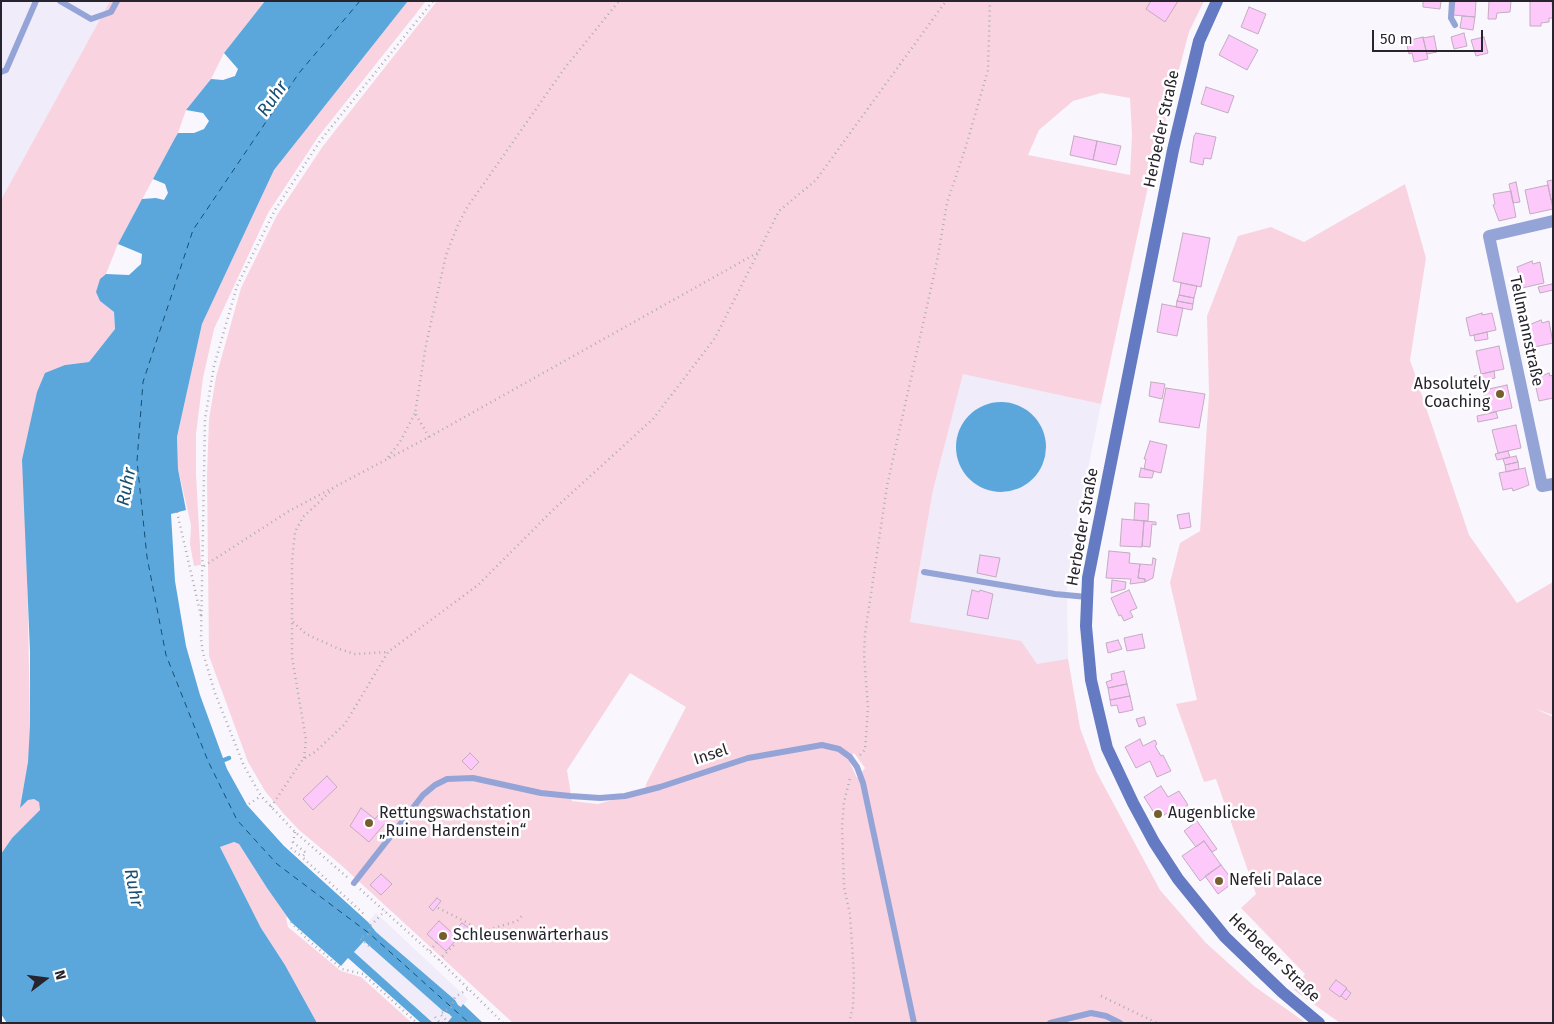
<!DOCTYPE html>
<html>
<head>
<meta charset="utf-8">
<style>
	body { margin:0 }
	#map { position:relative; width:1554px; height:1024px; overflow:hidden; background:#f9f7fd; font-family:"Fira Sans",sans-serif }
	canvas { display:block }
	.frame { position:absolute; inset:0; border:2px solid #27242d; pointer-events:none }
	.north { position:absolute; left:20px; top:954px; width:50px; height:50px; -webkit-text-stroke:4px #fff; paint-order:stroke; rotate:75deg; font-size:14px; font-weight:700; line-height:20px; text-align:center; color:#27242d }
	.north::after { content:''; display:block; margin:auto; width:18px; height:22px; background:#27242d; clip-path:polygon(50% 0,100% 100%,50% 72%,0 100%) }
	.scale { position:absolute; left:1372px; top:30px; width:111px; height:22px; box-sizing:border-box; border:2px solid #27242d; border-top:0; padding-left:6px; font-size:15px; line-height:18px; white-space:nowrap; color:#27242d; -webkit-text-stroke:4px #fff; paint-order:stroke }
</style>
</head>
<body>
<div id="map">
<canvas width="1554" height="1024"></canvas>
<div class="frame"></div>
<div class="north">N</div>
<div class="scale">50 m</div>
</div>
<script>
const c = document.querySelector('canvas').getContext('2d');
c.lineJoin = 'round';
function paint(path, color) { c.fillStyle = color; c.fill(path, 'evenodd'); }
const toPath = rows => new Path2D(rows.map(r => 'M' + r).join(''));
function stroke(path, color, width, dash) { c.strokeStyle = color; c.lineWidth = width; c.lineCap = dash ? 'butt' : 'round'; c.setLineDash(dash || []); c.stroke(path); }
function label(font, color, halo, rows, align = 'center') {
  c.font = font + ' "Fira Sans",sans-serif'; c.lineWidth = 5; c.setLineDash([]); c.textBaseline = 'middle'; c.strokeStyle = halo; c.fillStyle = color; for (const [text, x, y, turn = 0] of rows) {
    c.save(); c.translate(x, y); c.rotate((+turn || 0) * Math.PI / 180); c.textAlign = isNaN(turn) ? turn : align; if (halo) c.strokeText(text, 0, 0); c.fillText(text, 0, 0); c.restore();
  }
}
paint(toPath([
	[1,1,110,1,2,200,1,200],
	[963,373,1101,404,1071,555,1067,590,1068,659,1080,728,1114,823,910,622,933,490],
	[376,913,468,999,462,1007,458,1005,443,1011,452,1017,447,1023,433,1023,354,952,363,941,368,922]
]), '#f0ecfa');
paint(toPath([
	[110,1,265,1,224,53,211,79,186,110,178,133,118,244,106,274,100,280,100,301,114,312,115,329,89,362,65,365,27,557,30,726,40,811,12,838,1,854,1,200],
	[408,1,426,1,318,137,268,213,214,329,203,378,196,434,196,474,201,565,194,566,190,544,191,525,178,469,177,437,202,324,274,170],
	[437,1,1204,1,1189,32,1149,182,1101,404,963,374,933,490,910,622,1021,641,1037,664,1068,659,1080,728,1096,771,1160,890,1206,943,1254,986,1306,1023,513,1023,341,865,299,830,283,813,265,791,248,762,209,656,207,475,209,419,216,377,241,288,277,215,323,146],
	[1101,93,1130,98,1132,135,1130,175,1028,155,1039,130,1073,101],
	[630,673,686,707,646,784,645,791,598,804,572,801,567,770],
	[854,753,865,768,857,778,850,763,850,757],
	[1405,184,1426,258,1410,360,1469,535,1517,603,1553,582,1553,715,1536,709,1553,717,1553,1023,1340,1023,1294,990,1305,974,1241,908,1256,894,1216,779,1204,782,1176,704,1197,700,1170,583,1180,543,1200,531,1209,394,1207,316,1238,236,1271,227,1304,242],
	[234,842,239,844,267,888,288,917,286,918,288,927,341,971,361,977,412,1023,317,1023,285,965,261,928,220,847]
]), '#f9d4e0');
paint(toPath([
	[265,1,408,1,274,170,202,324,177,437,178,469,186,510,171,514,175,581,186,646,200,695,227,769,247,805,284,846,368,922,376,932,455,1000,458,1005,461,1007,463,1004,483,1023,447,1023,452,1017,449,1014,443,1011,364,941,354,952,433,1023,421,1023,348,958,341,966,291,922,267,888,239,844,234,842,220,847,261,928,285,965,317,1023,7,1023,1,1014,1,854,12,838,40,810,39,802,34,799,28,800,20,808,28,762,30,726,30,651,22,460,37,392,45,373,65,365,89,362,115,329,114,312,100,301,96,292,100,279,106,274,129,275,141,264,142,254,118,244,142,199,156,198,164,200,168,193,165,184,153,179,175,138,178,133,194,133,204,129,209,121,203,113,186,110,211,79,223,80,235,76,238,69,224,53],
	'956 447a45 45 0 1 1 90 0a45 45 0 1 1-90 0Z'
]), '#5ba7dc');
stroke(toPath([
	[219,762,229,758]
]), '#5ba7dc', 4.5);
stroke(toPath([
	[360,1,299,73,193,230,143,382,137,461,147,557,166,655,208,761,237,820,277,864,370,934,469,1023]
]), '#164f73', 1, [6, 5]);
const building = toPath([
	[1151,1,1178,1,1165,22,1146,9,1151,1],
	[1423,1,1441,1,1440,9,1423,7,1423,1],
	[1455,1,1476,1,1475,17,1453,15,1455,1],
	[1489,1,1511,1,1510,12,1497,13,1496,19,1488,19,1489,1],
	[1530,1,1552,1,1553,18,1549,18,1549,22,1541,23,1541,26,1530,26,1530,1],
	[1249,7,1266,14,1258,34,1241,27,1249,7],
	[1462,16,1475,17,1473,30,1460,28,1462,16],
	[1464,33,1467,46,1454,49,1451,37,1464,33],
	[1229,35,1258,50,1247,70,1219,55,1229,35],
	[1434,36,1437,52,1427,54,1423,38,1434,36],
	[1423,37,1428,59,1414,62,1412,53,1409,54,1406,41,1423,37],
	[1484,37,1488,53,1476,56,1471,40,1484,37],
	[1206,87,1234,96,1228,113,1201,104,1206,87],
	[1196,133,1216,137,1211,159,1204,158,1203,165,1190,162,1194,136,1196,133],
	[1074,136,1097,141,1093,160,1070,155,1074,136],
	[1097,141,1121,146,1116,165,1093,160,1097,141],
	[1553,180,1553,200,1551,200,1547,181,1553,180],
	[1516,182,1520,202,1513,203,1509,184,1516,182],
	[1548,185,1553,209,1530,214,1525,190,1548,185],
	[1511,191,1516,217,1499,221,1493,205,1495,204,1493,194,1511,191],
	[1183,233,1210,238,1201,287,1173,281,1183,233],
	[1532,261,1533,264,1540,262,1544,283,1522,288,1517,267,1532,261],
	[1181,283,1197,286,1194,298,1179,295,1181,283],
	[1552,284,1553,290,1540,293,1538,287,1552,284],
	[1179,295,1194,298,1193,304,1177,301,1179,295],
	[1177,301,1193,304,1192,310,1176,307,1177,301],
	[1162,304,1183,308,1177,336,1157,332,1162,304],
	[1482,313,1482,315,1492,313,1496,330,1470,336,1466,318,1482,313],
	[1541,320,1542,323,1549,321,1553,343,1530,348,1526,326,1541,320],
	[1487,332,1488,339,1475,341,1474,335,1487,332],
	[1499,346,1504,369,1481,374,1476,351,1499,346],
	[1494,371,1495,378,1476,382,1474,376,1494,371],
	[1549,373,1550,376,1553,375,1553,398,1539,401,1534,379,1549,373],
	[1151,382,1165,384,1162,399,1149,396,1151,382],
	[1507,385,1512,408,1489,413,1484,390,1507,385],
	[1166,388,1205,394,1199,428,1159,422,1166,388],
	[1496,412,1498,418,1478,422,1477,416,1496,412],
	[1516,425,1521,448,1498,453,1492,430,1516,425],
	[1150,441,1167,445,1161,473,1144,469,1146,459,1144,459,1150,441],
	[1508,451,1510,457,1497,460,1495,454,1508,451],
	[1516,456,1518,462,1505,465,1503,459,1516,456],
	[1518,462,1519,469,1506,472,1505,465,1518,462],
	[1141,468,1154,471,1152,478,1139,477,1141,468],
	[1525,468,1529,485,1513,491,1512,488,1503,490,1499,473,1525,468],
	[1135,503,1149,504,1148,521,1134,520,1135,503],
	[1189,513,1191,527,1180,529,1177,515,1189,513],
	[1122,519,1144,521,1142,547,1120,546,1122,519],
	[1144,521,1156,522,1156,525,1152,524,1150,547,1142,546,1144,521],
	[1109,551,1130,553,1129,563,1140,564,1138,578,1145,579,1145,582,1130,584,1131,579,1106,578,1109,551],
	[980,555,1000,558,996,577,977,573,980,555],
	[1153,558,1156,559,1153,578,1145,582,1145,579,1138,578,1140,564,1152,565,1153,558],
	[1112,580,1126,582,1125,589,1111,593,1112,580],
	[972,590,979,592,980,590,993,594,988,619,967,615,972,590],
	[1129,590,1137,608,1130,611,1133,617,1124,621,1121,615,1119,616,1111,598,1129,590],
	[1142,634,1145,648,1127,651,1124,638,1142,634],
	[1118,640,1122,649,1108,653,1106,643,1118,640],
	[1124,671,1127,684,1108,688,1106,682,1112,680,1111,674,1124,671],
	[1127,684,1130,696,1110,700,1108,688,1127,684],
	[1130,696,1133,710,1119,713,1117,705,1111,706,1110,700,1130,696],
	[1144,717,1146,724,1139,727,1136,719,1144,717],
	[1140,739,1143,746,1155,740,1157,744,1155,746,1161,756,1163,755,1171,771,1157,777,1150,761,1136,768,1125,747,1140,739],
	[470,753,479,762,471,770,462,761,470,753],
	[327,776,337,787,313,810,303,799,327,776],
	[1161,786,1168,797,1179,791,1188,805,1177,812,1175,808,1158,819,1144,797,1161,786],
	[361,808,375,819,380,813,388,820,369,842,350,826,361,808],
	[1197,821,1217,849,1212,852,1204,841,1196,847,1184,831,1197,821],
	[1204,841,1221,865,1200,881,1182,856,1204,841],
	[1221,865,1234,882,1218,894,1205,876,1221,865],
	[381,874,392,884,381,895,370,885,381,874],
	[437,898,441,901,433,911,429,907,437,898],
	[439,921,458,938,446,951,427,934,439,921],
	[462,923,469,928,464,934,457,928,462,923],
	[1336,980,1347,988,1340,997,1329,989,1336,980],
	[1346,989,1351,993,1346,1000,1341,996,1346,989]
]);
paint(building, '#fdc9fa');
stroke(building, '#c2acc0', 1);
stroke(toPath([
	[429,437,415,413,426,345,446,255,457,227,466,209,564,69,619,1],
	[388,457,400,442,415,413],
	[177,512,201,616],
	[204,566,289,511,429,437,757,253],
	[293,622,306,634,339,649,355,654,388,652],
	[860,755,865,750,868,708,864,654,865,634,887,486,937,261,947,203,966,146,988,70,990,1],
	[304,758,306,740,292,657,292,561,295,532,303,517,333,489],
	[249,804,261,796],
	[271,807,303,759,315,752,345,724,388,652,478,585,554,509,653,419,715,338,779,211,816,180,946,1],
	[295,832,293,842,306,853,302,857,366,916],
	[291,848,302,857],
	[347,877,295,832,261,796,244,766,215,693,203,653,201,639,205,419,214,366,237,286,275,210,320,141,433,1],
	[360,889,439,960,503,1023],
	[438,908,468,923,478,931],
	[291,922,307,939,342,969,363,974,417,1023],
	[369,946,360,938,368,934,371,925,385,911],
	[430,951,437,942],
	[439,960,461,938,517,921,524,914],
	[1101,996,1157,1023],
	[435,1017,440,1023],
	[443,1023,446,1020,440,1014,451,1007,455,997,468,989],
	[849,1023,853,1007,854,976,850,914,844,887,842,826,844,802,850,778]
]), '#aeacb3', 2.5, [1, 4]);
stroke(toPath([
	[60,1,91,19,111,12,117,1],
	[1452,1,1451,18,1455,25],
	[1,72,6,70,36,1],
	[924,572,1055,594,1087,597],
	[354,883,423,795,435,785,447,779,473,778,541,793,570,796,600,798,625,796,660,787,748,758,822,745,839,749,850,757,857,767,863,783,914,1023],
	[1050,1023,1091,1013,1106,1016,1120,1023]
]), '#94a4d7', 6);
stroke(toPath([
	[1553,221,1489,236,1542,486,1553,484]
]), '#94a4d7', 12);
stroke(toPath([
	[1217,1,1199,41,1173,150,1088,578,1086,626,1091,680,1107,748,1133,803,1154,842,1178,879,1225,937,1282,992,1319,1023]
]), '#647ac3', 12);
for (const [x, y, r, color] of [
	[1500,394,5,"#765f2f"],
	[1158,814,5,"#765f2f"],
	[369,823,5,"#765f2f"],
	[1219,881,5,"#765f2f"],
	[443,936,5,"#765f2f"]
]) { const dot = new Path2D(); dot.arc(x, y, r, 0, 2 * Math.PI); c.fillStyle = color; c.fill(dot); stroke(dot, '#fff', 2); }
label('16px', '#27242d', '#fff', [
	["Herbeder Straße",1162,129,-78],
	["Tellmannstraße",1526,331,78],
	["Herbeder Straße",1083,527,-80],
	["Insel",711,755,-18],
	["Herbeder Straße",1274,958,44]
]);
label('16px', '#27242d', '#fff', [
	["Absolutely",1490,385,"right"],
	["Coaching",1490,403,"right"],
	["Rettungswachstation",379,814],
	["„Ruine Hardenstein“",379,832],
	["Augenblicke",1168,814],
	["Nefeli Palace",1229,881],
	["Schleusenwärterhaus",453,936]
], 'left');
label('italic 18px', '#164f73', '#fff', [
	["Ruhr",273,99,-55],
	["Ruhr",127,487,-79],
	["Ruhr",133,888,79]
]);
</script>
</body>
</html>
